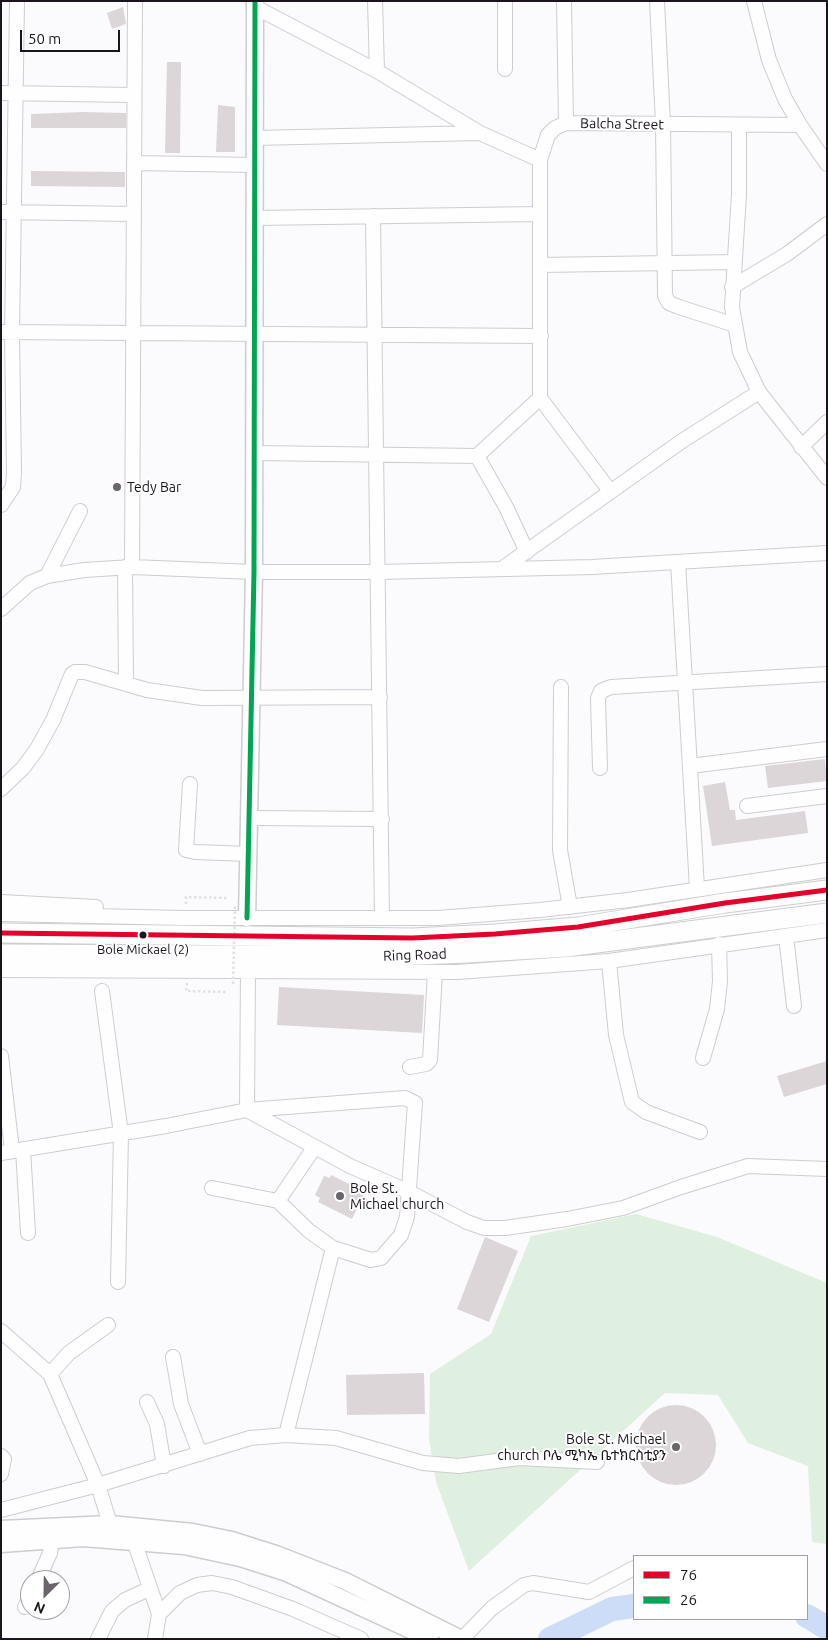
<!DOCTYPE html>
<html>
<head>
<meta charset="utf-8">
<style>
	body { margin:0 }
	#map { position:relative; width:828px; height:1640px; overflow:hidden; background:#fbfafc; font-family:Ubuntu,sans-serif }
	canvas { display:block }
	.frame { position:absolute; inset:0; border:2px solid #1a151c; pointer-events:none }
	.legend { position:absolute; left:633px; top:1555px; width:175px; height:65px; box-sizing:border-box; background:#fff; border:1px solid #a3a1a4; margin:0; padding:6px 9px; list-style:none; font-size:15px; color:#1a151c }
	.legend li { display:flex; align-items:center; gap:10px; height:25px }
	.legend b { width:25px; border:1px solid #a3a1a4 }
	.north { position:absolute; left:20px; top:1570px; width:50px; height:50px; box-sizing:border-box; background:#fff; border:1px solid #a3a1a4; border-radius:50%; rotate:203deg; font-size:14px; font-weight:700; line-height:20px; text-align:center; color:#1a151c }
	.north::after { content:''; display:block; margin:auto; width:18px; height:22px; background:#69656a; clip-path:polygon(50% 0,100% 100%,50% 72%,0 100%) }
	.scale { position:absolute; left:20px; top:30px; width:100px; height:22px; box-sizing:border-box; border:2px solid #1a151c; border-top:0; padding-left:6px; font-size:15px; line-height:18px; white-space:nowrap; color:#1a151c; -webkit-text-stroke:4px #fff; paint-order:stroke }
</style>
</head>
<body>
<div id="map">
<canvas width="828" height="1640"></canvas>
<div class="frame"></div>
<ul class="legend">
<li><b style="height:6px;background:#e4002b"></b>76</li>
<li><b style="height:6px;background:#00a651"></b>26</li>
</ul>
<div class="north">N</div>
<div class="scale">50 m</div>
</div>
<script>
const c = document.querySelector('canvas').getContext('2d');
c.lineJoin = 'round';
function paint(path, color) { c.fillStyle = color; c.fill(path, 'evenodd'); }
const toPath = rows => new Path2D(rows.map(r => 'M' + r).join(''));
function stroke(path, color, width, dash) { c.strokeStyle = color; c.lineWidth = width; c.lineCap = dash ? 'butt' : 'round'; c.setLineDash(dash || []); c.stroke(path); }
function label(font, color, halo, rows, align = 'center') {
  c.font = font + ' Ubuntu,"Noto Sans Ethiopic",sans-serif'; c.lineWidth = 4; c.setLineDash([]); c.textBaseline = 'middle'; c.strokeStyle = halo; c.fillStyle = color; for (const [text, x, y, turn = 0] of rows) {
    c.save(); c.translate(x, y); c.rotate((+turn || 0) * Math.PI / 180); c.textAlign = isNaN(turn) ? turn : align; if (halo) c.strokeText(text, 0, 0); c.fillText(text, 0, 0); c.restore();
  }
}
paint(toPath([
	[636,1214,717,1237,827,1283,827,1544,812,1542,808,1466,748,1443,718,1395,665,1393,469,1571,436,1482,429,1439,430,1374,491,1334,531,1236]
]), '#e0f0e0');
stroke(toPath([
	[807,1616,827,1628],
	[550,1639,612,1609,634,1606]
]), '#ceddf7', 24);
paint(toPath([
	[123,7,126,24,112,29,107,13],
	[167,62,181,62,180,153,165,153],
	[218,105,235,107,235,152,216,152],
	[83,112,126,113,126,128,31,128,31,114],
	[31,171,125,172,125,187,31,186],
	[825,759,827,781,768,788,765,766],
	[725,782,730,810,735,810,736,820,805,811,808,833,712,846,703,786],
	[279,987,424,995,422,1033,277,1025],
	[827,1061,827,1084,784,1097,777,1076],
	[331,1175,365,1192,352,1219,318,1202,320,1198,315,1195,324,1176,330,1178],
	[485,1237,518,1251,489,1322,457,1309],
	[424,1373,425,1414,347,1415,346,1375],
	'636 1445a40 40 0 1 1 80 0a40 40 0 1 1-80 0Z'
]), '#dcd6d9');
const minor = toPath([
	[375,1,377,71],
	[564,1,566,123,800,125],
	[657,1,663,124,665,296,669,303,679,307,735,325],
	[754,1,769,60,785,99,800,125,827,164],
	[255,7,377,71,480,133,540,160],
	[505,69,505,1],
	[1,93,134,95],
	[566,123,555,128,548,135,540,160,540,398,610,491],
	[739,126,739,194,732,307,740,352,759,392,827,478],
	[254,138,479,133],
	[134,163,254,165],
	[1,212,134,214],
	[373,216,382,918],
	[254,218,540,214],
	[541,265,734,262],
	[732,287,787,254,827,224],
	[1,332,541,336],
	[801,447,827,422],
	[254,453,477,456,540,398],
	[477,456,506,507,527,552],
	[1,505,13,487,14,473,12,333,17,1],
	[678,562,697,888],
	[125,567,126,683],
	[132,567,135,1],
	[503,568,682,441,759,392],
	[47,576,80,511],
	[1,609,30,583,47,576,84,570,132,567,254,572,378,572,592,567,827,553],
	[561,687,560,850,570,907],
	[690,766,827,749],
	[600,768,598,698,601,691,611,687,827,674],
	[190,784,186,850,195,852,249,854],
	[1,789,23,768,37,749,53,720,72,674,75,672,85,672,147,690,202,698,380,697],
	[747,806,827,796],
	[250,818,382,819],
	[1,902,96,907],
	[1,914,183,918,438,918,540,910,628,900,827,870],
	[786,936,794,1006],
	[609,961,616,1035,632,1102,646,1112,700,1132],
	[1,970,457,972,609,961,827,930],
	[102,991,121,1134,118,1282],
	[1,1056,12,1150],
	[703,1058,717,1009,720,981,719,944],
	[410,1067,426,1064,430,1060,435,972],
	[247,1110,350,1166,409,1192,467,1222,484,1228,505,1228,567,1219,623,1208,681,1187,748,1166,827,1169],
	[247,1110,248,969],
	[23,1149,28,1233],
	[1,1153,166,1126,247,1110,405,1098,415,1103,407,1217,401,1235,381,1258,371,1260,333,1248,309,1231,278,1201],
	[212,1188,278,1201,314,1148],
	[1,1331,50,1374,98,1485,110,1524],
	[173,1357,181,1404,200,1454],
	[50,1374,69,1353,108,1325],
	[147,1402,157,1424,164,1466],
	[286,1435,333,1248],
	[1,1456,4,1459,1,1474],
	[1,1510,98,1485,250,1438,286,1435,336,1438,423,1463,459,1466,519,1458,597,1462],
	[134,1541,159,1614,155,1639],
	[38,1580,50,1553,52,1540],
	[25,1607,30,1597],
	[159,1614,180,1593,197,1585,212,1583,232,1587,293,1609,361,1639],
	[98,1639,112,1611,125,1600,149,1589],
	[462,1639,492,1608,524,1585,533,1583,589,1592,634,1568]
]);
const major = toPath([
	[247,918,254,572,255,1],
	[1,1529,110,1524,193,1532,232,1540,276,1554,345,1581,461,1639],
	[1,1544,83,1538,184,1546,240,1558,287,1573,430,1639]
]);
const highway = toPath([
	[1,933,412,938,495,934,578,927,725,903,827,890],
	[1,954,393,956,467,953,566,947,827,913]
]);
stroke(minor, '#ceccd0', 16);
stroke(major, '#ceccd0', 19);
stroke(highway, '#ceccd0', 21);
stroke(toPath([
	[186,904,186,897,227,898],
	[187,983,186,991,226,992]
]), '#e2e1e2', 2.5, [2.5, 2.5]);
stroke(minor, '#fefeff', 14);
stroke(major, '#fefeff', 16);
stroke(highway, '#fefeff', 19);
stroke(toPath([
	[233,984,235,906]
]), '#e2e1e2', 2.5, [2.5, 2.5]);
stroke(toPath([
	[1,933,412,938,495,934,578,927,725,903,827,890]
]), '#e4002b', 5);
stroke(toPath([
	[247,918,254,572,255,1]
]), '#00a651', 5);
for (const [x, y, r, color] of [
	[117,487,5,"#69656a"],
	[143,935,4.5,"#1a151c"],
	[340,1196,5,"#69656a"],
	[676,1447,5,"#69656a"]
]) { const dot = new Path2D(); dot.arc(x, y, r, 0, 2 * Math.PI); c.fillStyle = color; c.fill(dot); stroke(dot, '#fff', 2); }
label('13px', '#1a151c', '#fff', [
	["Bole Mickael (2)",143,950]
]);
label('14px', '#1a151c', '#fff', [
	["Balcha Street",622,124,1],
	["Ring Road",415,955,-2]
]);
label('14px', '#1a151c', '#fff', [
	["Tedy Bar",127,487],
	["Bole St.",350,1188],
	["Michael church",350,1204],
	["Bole St. Michael",666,1439,"right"],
	["church ቦሌ ሚካኤ ቤተክርስቲያን",666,1455,"right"]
], 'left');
</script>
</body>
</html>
